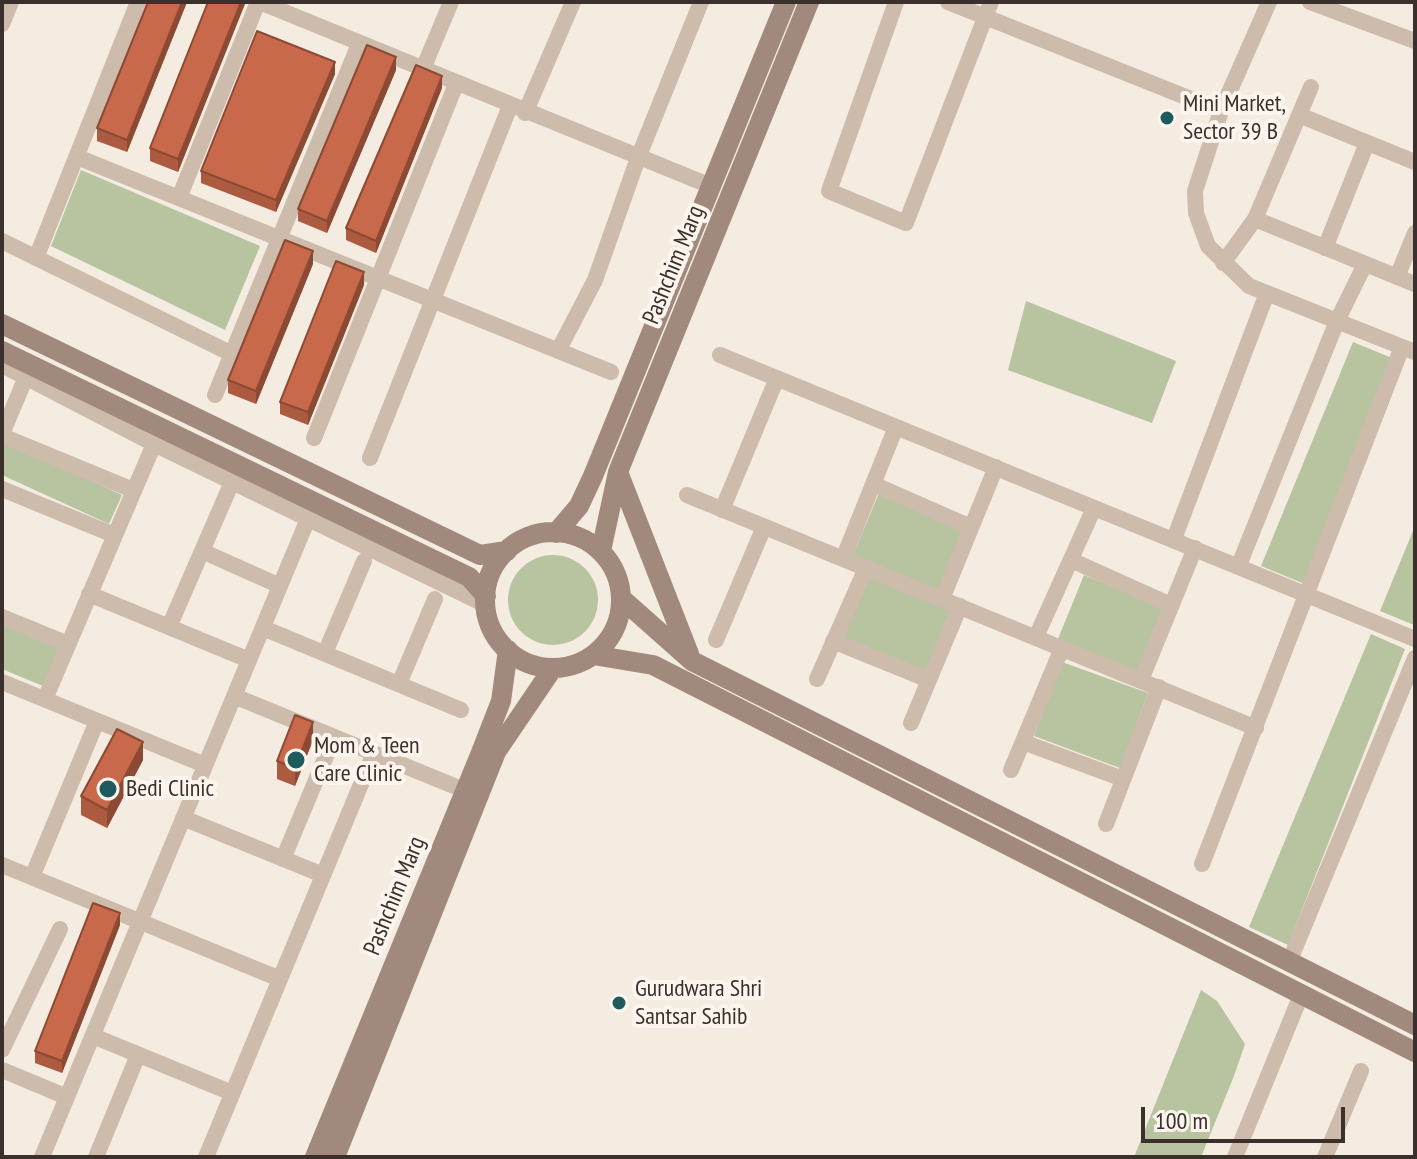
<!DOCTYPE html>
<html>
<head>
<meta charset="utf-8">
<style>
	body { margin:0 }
	#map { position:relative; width:1417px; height:1159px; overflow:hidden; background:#f4ebe1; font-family:"PT Sans Narrow",sans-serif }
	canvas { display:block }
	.frame { position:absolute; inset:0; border:4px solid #3b302b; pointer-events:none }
	.scale { position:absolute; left:1141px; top:1107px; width:204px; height:36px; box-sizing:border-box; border:4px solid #3b302b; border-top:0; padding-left:10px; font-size:24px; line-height:28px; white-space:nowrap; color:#3b302b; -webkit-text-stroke:6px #fbf5ee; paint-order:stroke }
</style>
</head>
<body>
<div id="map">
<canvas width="1417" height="1159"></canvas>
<div class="frame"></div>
<div class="scale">100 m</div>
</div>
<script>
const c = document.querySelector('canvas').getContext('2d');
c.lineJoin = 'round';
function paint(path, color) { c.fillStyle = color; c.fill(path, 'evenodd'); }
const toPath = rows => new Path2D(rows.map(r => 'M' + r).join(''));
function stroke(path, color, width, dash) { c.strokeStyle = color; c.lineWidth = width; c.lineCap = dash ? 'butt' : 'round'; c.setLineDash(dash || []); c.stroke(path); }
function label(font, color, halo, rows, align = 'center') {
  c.font = font + ' "PT Sans Narrow",sans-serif'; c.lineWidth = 8; c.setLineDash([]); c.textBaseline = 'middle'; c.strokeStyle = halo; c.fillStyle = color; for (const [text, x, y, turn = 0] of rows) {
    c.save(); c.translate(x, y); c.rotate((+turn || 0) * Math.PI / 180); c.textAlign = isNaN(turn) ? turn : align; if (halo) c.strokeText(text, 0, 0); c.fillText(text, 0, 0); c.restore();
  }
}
paint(toPath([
	[81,170,260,246,225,330,51,246],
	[1026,301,1176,361,1152,423,1008,370],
	[1353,342,1404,363,1312,587,1261,566],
	[6,442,122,495,109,524,2,475,2,450],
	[879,493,964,528,938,591,853,555],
	[1415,526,1415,621,1414,625,1380,611],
	'508 600a45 45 0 1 1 90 0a45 45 0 1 1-90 0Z',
	[868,574,952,609,924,674,840,639],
	[1084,575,1165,608,1139,672,1058,639],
	[2,624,59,647,43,686,2,669],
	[1371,634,1405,649,1288,945,1249,927],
	[1062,662,1148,693,1120,768,1034,736],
	[1201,990,1217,1001,1245,1044,1234,1076,1201,1157,1134,1157]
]), '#b8c4a0');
stroke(toPath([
	[260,2,701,182],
	[896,2,829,191,906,223,991,2],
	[948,2,1221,111],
	[1269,2,1221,111,1195,191,1196,213,1208,246,1249,286,1415,352],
	[1310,2,1415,41],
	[2,24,11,2],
	[423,69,451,2],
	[525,113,573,2],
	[1299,115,1415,162],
	[77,157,611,372],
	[179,198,258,2],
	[1255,219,1415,284],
	[2,241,232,354],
	[1325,248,1367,143],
	[36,258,138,2],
	[1223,263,1255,219,1311,87],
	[1397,277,1415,233],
	[558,351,595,280,638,158,701,2],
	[720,355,1415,639],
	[2,365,154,444,486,605],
	[215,395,359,44],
	[2,434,26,377],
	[2,436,133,490],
	[314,438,456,84],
	[370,458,510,106],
	[873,484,971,527],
	[2,489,114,535],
	[687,495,1256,728],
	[722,510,777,378],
	[1174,539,1267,293],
	[202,551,280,586],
	[843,559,896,427],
	[1071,560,1171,605],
	[1239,565,1337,321,1365,264],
	[89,594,249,660],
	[942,599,996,467],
	[2,617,68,644],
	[169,627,232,482],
	[263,628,461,710],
	[1036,637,1094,508],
	[716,640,764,527],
	[833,641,929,680],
	[325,653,364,561],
	[817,679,866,568],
	[1141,680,1195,548],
	[2,682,205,765],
	[399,684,435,599],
	[234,696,454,786],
	[45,699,154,444],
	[911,723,960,606],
	[1023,742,1123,779],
	[1011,770,1062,648],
	[183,818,323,875],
	[1106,824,1159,687],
	[283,859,334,737],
	[1202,864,1402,347],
	[2,865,280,979],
	[32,877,97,721],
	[1290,960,1415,658],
	[93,1036,232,1093],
	[2,1050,60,929],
	[2,1070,67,1097],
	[42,1157,305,526],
	[96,1157,138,1055],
	[206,1157,374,753],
	[1235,1157,1301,995],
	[1325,1157,1361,1071]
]), '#cdbbac', 16);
stroke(toPath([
	[2,324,480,555,507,551],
	[2,351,469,577,486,596],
	[618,472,689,654],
	'485 600a68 68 0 1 1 136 0a68 68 0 1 1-136 0Z',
	[556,533,579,506,593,476,786,2],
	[601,551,618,472,809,2],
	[621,598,692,661,1415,1025],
	[593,655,653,665,1415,1052],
	[315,1157,480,755,501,701,508,650],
	[335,1157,496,752,553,668]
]), '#a18a7d', 20);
paint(toPath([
	[148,2,187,2,127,152,97,141,97,128],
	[245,2,178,172,150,161,150,148],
	[396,70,327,233,298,221,298,209],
	[335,74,276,212,201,183,201,171],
	[442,88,376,253,346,240,346,228],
	[313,264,256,404,228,393,228,380],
	[364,285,308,425,280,414,280,402],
	[313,740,295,786,277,779,277,761],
	[143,760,107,828,81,815,81,796],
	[120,925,62,1073,35,1063,35,1051]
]), '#ac5a40');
paint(toPath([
	[182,2,187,2,127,152,127,140],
	[241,2,245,2,245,4,178,172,178,159],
	[396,57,396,70,327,233,327,221],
	[335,62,335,74,276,212,276,200],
	[442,76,442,88,376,253,376,241],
	[313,251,313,264,256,404,256,391],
	[364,272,364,285,308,425,308,412],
	[313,722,313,740,295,786,295,768],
	[143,742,143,760,107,828,107,810],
	[120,913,120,925,62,1073,62,1061]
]), '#8c4a34');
const building = toPath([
	[148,2,182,2,127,140,97,128,148,2],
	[208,2,241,2,178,159,150,148,208,2],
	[257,31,335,62,276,200,201,171,257,31],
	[367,45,396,57,327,221,298,209,367,45],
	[416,65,442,76,376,241,346,228,416,65],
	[285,240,313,251,256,391,228,380,285,240],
	[336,261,364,272,308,412,280,402,336,261],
	[295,715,313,722,295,768,277,761,295,715],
	[117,729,143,742,107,810,81,796,117,729],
	[93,903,120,913,62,1061,35,1051,93,903]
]);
paint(building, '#c8694b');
stroke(building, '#8c4a34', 2);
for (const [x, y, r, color] of [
	[1167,118,8,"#1f5a5e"],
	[296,760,10,"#1f5a5e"],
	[108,789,10,"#1f5a5e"],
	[619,1003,8,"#1f5a5e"]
]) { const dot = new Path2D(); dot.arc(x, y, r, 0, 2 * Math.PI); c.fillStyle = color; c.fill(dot); stroke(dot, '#fbf5ee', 3); }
label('24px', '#3b302b', '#fbf5ee', [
	["Mini Market,",1183,104],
	["Sector 39 B",1183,132],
	["Mom & Teen",314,746],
	["Care Clinic",314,774],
	["Bedi Clinic",126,789],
	["Gurudwara Shri",635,989],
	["Santsar Sahib",635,1017]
], 'left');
label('24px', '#3b302b', '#fbf5ee', [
	["Pashchim Marg",674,265,-68],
	["Pashchim Marg",395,896,-68]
]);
</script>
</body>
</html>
